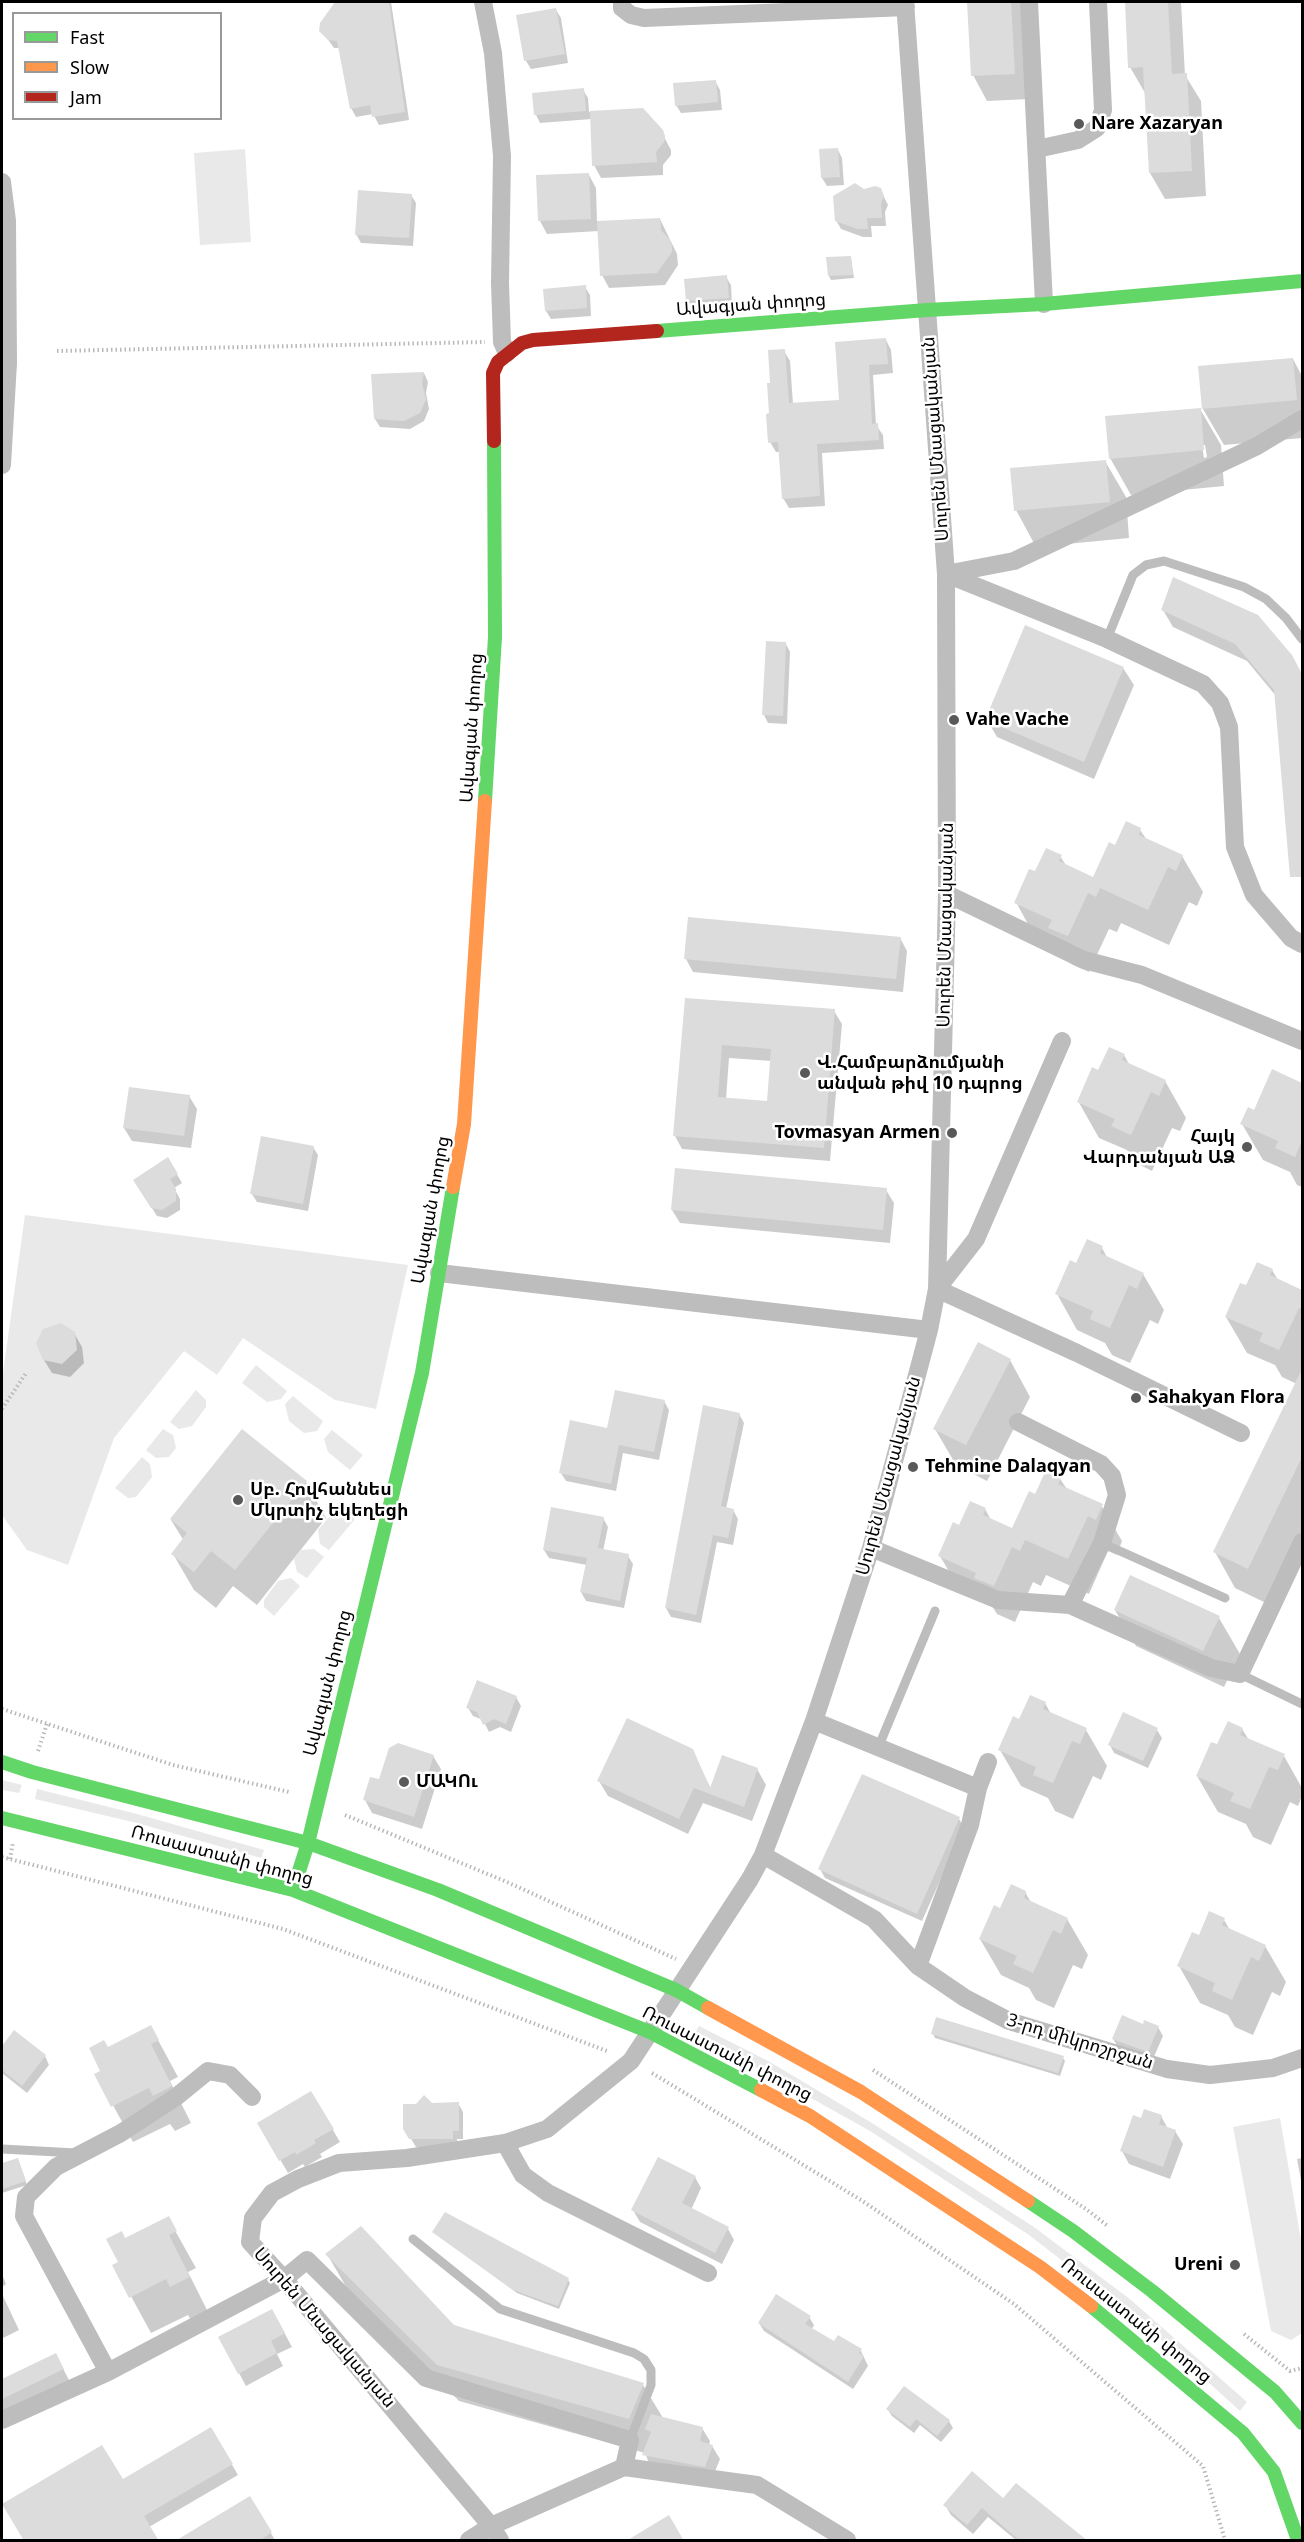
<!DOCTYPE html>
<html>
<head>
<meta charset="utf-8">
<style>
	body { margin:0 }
	#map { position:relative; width:1304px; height:2542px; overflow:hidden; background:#fff; font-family:"Noto Sans",sans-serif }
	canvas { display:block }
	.frame { position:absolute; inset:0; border:3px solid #000; pointer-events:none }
	.legend { position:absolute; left:12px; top:12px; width:210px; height:108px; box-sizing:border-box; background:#fff; border:2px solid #999; margin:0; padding:8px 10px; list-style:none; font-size:18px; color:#000 }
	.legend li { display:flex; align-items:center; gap:12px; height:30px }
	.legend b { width:30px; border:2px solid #999 }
</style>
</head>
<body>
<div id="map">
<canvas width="1304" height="2542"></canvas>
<div class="frame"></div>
<ul class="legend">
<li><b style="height:8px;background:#63d668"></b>Fast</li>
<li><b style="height:8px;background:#ff974d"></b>Slow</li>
<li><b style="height:8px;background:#b3261e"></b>Jam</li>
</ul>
</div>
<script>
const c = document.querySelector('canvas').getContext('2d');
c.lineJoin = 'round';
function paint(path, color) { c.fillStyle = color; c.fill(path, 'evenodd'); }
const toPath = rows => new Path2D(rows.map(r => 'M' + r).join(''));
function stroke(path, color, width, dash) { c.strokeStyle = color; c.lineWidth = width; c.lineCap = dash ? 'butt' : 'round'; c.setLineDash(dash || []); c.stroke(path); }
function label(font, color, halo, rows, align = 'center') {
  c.font = font + ' "Noto Sans","Noto Sans Armenian",sans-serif'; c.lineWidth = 5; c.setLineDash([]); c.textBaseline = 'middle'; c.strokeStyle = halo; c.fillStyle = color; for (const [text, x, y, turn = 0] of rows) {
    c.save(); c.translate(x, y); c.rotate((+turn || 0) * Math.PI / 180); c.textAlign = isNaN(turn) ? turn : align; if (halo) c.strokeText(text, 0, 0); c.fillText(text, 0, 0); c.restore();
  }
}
paint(toPath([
	[245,149,251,242,200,245,194,153],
	[25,1215,408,1265,376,1409,335,1400,243,1338,217,1375,184,1351,114,1438,68,1565,27,1550,2,1515,2,1380],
	[256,1365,287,1391,281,1399,267,1402,242,1383],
	[196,1390,206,1400,206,1407,192,1426,179,1429,170,1422],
	[293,1396,323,1421,317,1431,304,1433,289,1421,285,1404],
	[163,1429,173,1435,176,1448,169,1457,156,1458,146,1450],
	[332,1430,363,1455,350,1470,328,1452,324,1439],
	[142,1457,150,1464,152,1477,136,1497,128,1498,115,1488],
	[335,1510,343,1510,355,1519,329,1550,320,1544,318,1530],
	[314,1549,324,1557,307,1578,297,1572,294,1559,301,1550],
	[291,1578,300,1586,274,1616,264,1607,264,1600,278,1581],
	[2,1780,22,1785,19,1793,2,1790],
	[37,1789,137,1814,264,1850,261,1858,137,1823,35,1799],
	[699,2026,770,2062,872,2123,1034,2227,1131,2300,1247,2402,1240,2411,1144,2324,1029,2235,870,2131,695,2033],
	[1280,2118,1302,2246,1302,2333,1291,2340,1271,2331,1233,2127]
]), '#e9e9e9');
paint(toPath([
	[345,2,391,2,409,120,379,125,373,114,356,117,351,108,340,48,334,48,321,30,335,3],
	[969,2,1023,2,1029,99,987,101,973,75],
	[1126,2,1181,2,1185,75,1201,101,1206,196,1165,199,1150,173,1145,93,1130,67],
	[556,10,561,18,568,63,531,69,526,61,518,16],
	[715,81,720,90,722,110,681,113,676,105],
	[583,90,588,98,589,112,642,110,661,131,671,150,671,155,663,165,663,175,601,178,594,165,592,119,540,123,536,115],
	[838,150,842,158,844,185,827,186,822,178],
	[589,175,596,188,597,222,660,219,677,254,678,265,665,285,609,288,602,275,599,231,547,234,540,221],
	[880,189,888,205,885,212,886,226,871,226,872,237,863,237,841,229,836,220,864,191],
	[411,195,416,203,413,246,361,243,356,234],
	[851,258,854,278,831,280,829,276],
	[726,277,731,285,732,306,692,309,687,301],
	[585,287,590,295,591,316,551,319,546,311],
	[886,340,891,350,893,373,873,375,876,425,883,435,884,449,822,453,825,506,789,508,783,498,780,452,776,452,770,442,771,384,784,351,790,361,793,404,840,401],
	[1293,359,1302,376,1302,438,1224,445,1203,409],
	[424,373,428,382,426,393,429,409,424,421,410,429,380,427,375,419],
	[1200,409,1221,445,1224,486,1131,495,1110,458],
	[1202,445,1205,445,1207,457,1204,458],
	[1105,461,1126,497,1129,538,1036,547,1016,510],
	[1163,610,1291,655,1302,676,1302,878,1290,856,1276,696,1247,661,1173,627],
	[786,644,790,652,787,724,768,723,764,715],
	[1123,668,1134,685,1094,779,997,737,987,720],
	[1140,830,1147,840,1182,856,1203,892,1197,906,1189,902,1169,945,1121,923,1117,932,1109,929,1089,972,1071,964,1064,951,1036,939,1016,902,1036,873,1060,856,1067,867,1094,879,1116,847],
	[900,938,907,951,903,992,693,972,686,959],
	[686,999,834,1011,842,1024,830,1161,682,1149,675,1136],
	[729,1058,772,1061,768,1103,726,1099],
	[1124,1055,1130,1066,1165,1081,1186,1118,1180,1131,1172,1128,1152,1171,1134,1162,1127,1150,1099,1138,1078,1101,1099,1072],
	[1273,1071,1302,1084,1302,1187,1297,1185,1290,1172,1263,1160,1242,1124,1255,1112],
	[189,1096,197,1109,191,1148,132,1141,124,1128],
	[313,1147,318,1155,308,1211,257,1202,252,1194],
	[168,1159,182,1183,174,1188,180,1199,180,1210,167,1218,157,1216,140,1189],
	[886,1190,894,1203,890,1243,680,1223,672,1210],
	[1102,1248,1108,1259,1143,1274,1164,1310,1158,1324,1150,1320,1130,1363,1112,1355,1105,1343,1077,1330,1057,1294,1077,1265],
	[1272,1270,1278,1280,1302,1292,1302,1535,1268,1604,1235,1588,1215,1552,1297,1384,1282,1377,1275,1365,1247,1353,1226,1317,1247,1287],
	[74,1333,82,1347,84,1363,70,1377,52,1373,44,1360],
	[1010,1360,1030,1397,987,1481,956,1465,935,1429],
	[664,1401,669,1410,659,1460,623,1453,616,1491,566,1481,561,1473],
	[739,1414,744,1423,726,1509,733,1510,738,1519,733,1545,717,1542,701,1623,671,1617,666,1608],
	[1060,1479,1067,1489,1101,1505,1122,1541,1117,1555,1108,1551,1089,1594,1046,1575,1041,1586,1033,1582,1015,1622,997,1614,992,1606,961,1592,940,1556,960,1527,985,1509,991,1520,1013,1530,1036,1496],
	[306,1482,326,1518,257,1605,233,1586,216,1608,194,1590,173,1554,184,1541,171,1520],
	[603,1518,608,1527,603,1551,628,1556,633,1564,624,1608,586,1601,581,1592,587,1565,549,1558,544,1550],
	[1115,1610,1219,1618,1240,1654,1224,1687,1136,1646],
	[516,1697,521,1706,511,1732,500,1727,489,1732,483,1720,473,1716,468,1708],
	[1045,1703,1051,1714,1086,1730,1107,1766,1101,1780,1093,1776,1073,1819,1055,1811,1048,1798,1021,1786,1000,1750,1020,1720],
	[1242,1729,1249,1740,1284,1756,1302,1788,1302,1796,1298,1806,1290,1802,1271,1845,1253,1837,1246,1824,1218,1812,1197,1776,1218,1746],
	[1157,1730,1162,1738,1148,1768,1114,1753,1110,1745],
	[692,1750,711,1789,757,1769,766,1785,752,1821,703,1803,688,1834,608,1796,599,1781],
	[433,1756,441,1769,422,1829,372,1813,365,1800],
	[959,1819,964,1827,922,1921,825,1878,820,1869],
	[1025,1892,1032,1904,1067,1919,1088,1955,1082,1969,1073,1965,1054,2008,1036,2000,1029,1988,1001,1975,980,1939,1001,1909],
	[1224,1920,1230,1930,1265,1946,1286,1982,1280,1996,1272,1992,1253,2035,1235,2027,1228,2015,1200,2003,1179,1966,1199,1937],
	[1144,2026,1158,2027,1163,2036,1153,2059,1118,2047,1113,2039],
	[151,2027,178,2077,170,2081,191,2123,175,2131,170,2124,133,2142,96,2074,102,2072,107,2048],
	[14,2033,45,2056,49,2065,27,2093,2,2073,2,2048],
	[933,2034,1063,2058,1065,2061,1060,2076,935,2038],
	[311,2093,340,2142,320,2154,322,2157,305,2167,303,2164,288,2173,259,2123],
	[458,2103,463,2112,463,2139,457,2139,457,2147,416,2147,405,2129,431,2105],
	[1161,2116,1168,2129,1175,2131,1183,2144,1170,2179,1129,2164,1122,2151,1142,2119],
	[1302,2158,1302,2186,1297,2159],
	[18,2160,27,2185,2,2193,2,2164],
	[695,2177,701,2188,691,2210,728,2229,734,2240,722,2264,640,2222,633,2210],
	[168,2218,196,2268,188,2272,209,2314,192,2322,188,2315,151,2333,114,2265,120,2263,125,2239],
	[434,2232,568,2280,570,2283,559,2309,517,2293],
	[327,2254,453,2326,643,2385,663,2418,702,2428,710,2441,709,2445,712,2446,720,2459,712,2479,651,2468,645,2453,459,2401,348,2290],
	[2,2274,6,2284,2,2287],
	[2,2294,19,2330,3,2338,2,2336],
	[809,2317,814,2325,812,2329,835,2343,861,2351,868,2366,853,2389,764,2331,759,2323],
	[279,2323,292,2347,277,2354,283,2366,246,2386,239,2373],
	[56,2355,70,2382,2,2416,2,2381],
	[904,2388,949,2421,953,2428,941,2442,920,2425,914,2433,892,2416,888,2410],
	[211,2429,238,2475,149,2527,157,2540,23,2540],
	[250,2498,275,2540,178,2540],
	[1003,2500,1083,2540,1016,2540,988,2517,973,2534,951,2515,945,2505]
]), '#0003');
paint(toPath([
	[335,2,389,2,405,112,372,117,370,105,350,109,337,41,328,40,319,31,320,23],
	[967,2,1011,2,1015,74,971,76],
	[1125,2,1168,2,1172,74,1187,73,1192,171,1149,173,1143,67,1128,68],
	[556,8,565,54,524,61,516,15],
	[716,80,718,102,675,106,673,83],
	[584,88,586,111,534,115,532,93],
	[643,108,663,130,665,136,664,142,656,152,657,162,592,166,590,111],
	[838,148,840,177,821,178,819,149],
	[589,173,591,219,538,221,536,175],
	[855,183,864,189,875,186,881,188,884,196,881,203,882,218,867,218,868,229,858,229,835,221,833,196],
	[358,190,412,194,409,238,355,235],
	[660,218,661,230,670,240,672,246,672,252,657,273,600,276,597,221],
	[851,256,853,275,828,276,826,257],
	[727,275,729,298,686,301,684,279],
	[586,285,587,308,545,311,543,289],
	[886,338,888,364,869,365,872,424,878,423,879,440,817,444,820,496,782,499,778,442,768,443,766,414,769,413,767,383,770,383,768,350,785,349,789,403,839,400,835,342],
	[1293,358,1297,400,1202,409,1198,366],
	[424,372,422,384,426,399,420,413,404,421,374,419,371,374],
	[1201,408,1204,450,1109,459,1105,416],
	[1106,460,1110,502,1014,511,1010,468],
	[1173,577,1258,615,1292,655,1302,674,1302,877,1290,877,1274,690,1235,644,1161,610],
	[1025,625,1124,667,1084,762,985,720],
	[766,641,786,642,783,716,762,715],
	[1126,821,1141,828,1139,835,1183,855,1176,871,1168,867,1148,910,1100,888,1096,897,1088,893,1068,936,1048,928,1052,920,1014,903,1029,869,1035,871,1046,848,1062,855,1059,861,1093,877,1109,842,1115,845],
	[688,917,901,937,896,979,684,959],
	[685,998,835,1009,824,1148,673,1136],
	[722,1045,771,1049,767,1101,718,1097],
	[1109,1047,1125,1054,1122,1060,1166,1080,1159,1096,1151,1092,1131,1135,1111,1126,1115,1119,1077,1102,1092,1067,1098,1070],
	[1272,1069,1302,1083,1302,1140,1295,1157,1275,1148,1278,1141,1240,1124,1248,1107,1254,1110],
	[129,1087,190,1095,184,1136,123,1128],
	[261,1136,314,1146,303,1204,250,1194],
	[168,1157,178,1174,170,1179,176,1189,176,1201,162,1210,151,1208,133,1180],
	[675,1168,887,1188,883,1230,671,1210],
	[1087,1239,1103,1246,1100,1253,1144,1273,1137,1289,1129,1285,1110,1328,1090,1319,1093,1311,1055,1294,1070,1260,1076,1263],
	[1257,1262,1273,1269,1270,1275,1302,1290,1302,1309,1299,1308,1279,1350,1259,1341,1263,1333,1225,1317,1240,1283,1246,1285],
	[61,1323,75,1332,77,1350,62,1364,43,1360,36,1343,43,1329],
	[978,1342,1011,1359,966,1445,933,1429],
	[1302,1369,1302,1457,1248,1569,1213,1552],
	[615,1390,665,1400,654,1452,619,1445,611,1484,559,1473,570,1420,607,1428],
	[703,1405,740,1413,721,1506,734,1509,728,1538,713,1535,696,1615,665,1608],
	[242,1429,307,1481,235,1570,211,1551,194,1572,171,1554,187,1533,170,1519],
	[1046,1470,1062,1477,1058,1484,1103,1504,1096,1520,1088,1516,1068,1559,1025,1540,1020,1551,1012,1547,994,1586,974,1578,976,1573,938,1556,953,1522,959,1525,970,1501,986,1508,983,1515,1012,1528,1029,1491,1035,1494],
	[551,1507,604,1517,598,1548,629,1554,620,1601,580,1592,587,1558,543,1550],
	[1130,1575,1220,1616,1203,1651,1114,1610],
	[477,1680,517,1696,506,1724,494,1719,483,1725,477,1712,466,1708],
	[1030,1695,1046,1702,1043,1709,1087,1728,1080,1744,1072,1741,1053,1783,1033,1775,1036,1767,998,1750,1013,1716,1019,1719],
	[1123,1712,1158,1728,1143,1761,1108,1745],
	[627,1718,693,1749,710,1788,722,1755,758,1768,744,1807,694,1788,679,1819,597,1781],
	[1228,1721,1243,1728,1240,1735,1285,1754,1278,1770,1269,1767,1250,1809,1230,1801,1234,1793,1196,1776,1211,1742,1217,1744],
	[398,1743,434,1755,414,1817,363,1800,370,1777,379,1779,389,1748],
	[862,1774,960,1817,917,1914,818,1869],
	[1011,1884,1026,1891,1024,1898,1068,1918,1061,1934,1053,1930,1033,1973,1013,1964,1017,1956,979,1939,994,1905,1000,1908],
	[1209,1911,1225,1918,1222,1925,1266,1945,1259,1961,1251,1957,1232,2000,1212,1991,1215,1983,1177,1966,1192,1932,1199,1935],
	[1122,2015,1143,2024,1144,2020,1159,2026,1148,2052,1112,2039],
	[936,2017,1064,2056,1058,2073,931,2034],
	[151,2025,159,2040,151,2044,172,2086,153,2096,149,2088,111,2107,94,2074,100,2071,89,2048,104,2040,108,2047],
	[14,2030,46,2055,22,2086,2,2070,2,2046],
	[311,2091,334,2129,314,2140,316,2143,296,2155,295,2152,279,2161,257,2123],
	[424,2095,432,2103,459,2102,459,2131,453,2131,453,2139,409,2139,403,2129,403,2104,416,2104],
	[1144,2109,1162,2115,1159,2124,1176,2130,1163,2167,1120,2151,1133,2115,1141,2118],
	[658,2157,696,2176,682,2203,729,2227,715,2253,631,2210],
	[18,2158,26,2181,2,2189,2,2163],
	[445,2212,569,2278,558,2306,513,2290,432,2232],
	[169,2216,177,2231,169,2235,190,2277,170,2287,166,2279,129,2298,112,2265,118,2262,106,2239,122,2231,125,2238],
	[361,2226,454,2325,644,2383,629,2419,437,2365,325,2254],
	[776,2294,811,2316,805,2324,834,2341,838,2335,862,2349,859,2353,864,2356,848,2382,758,2323],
	[272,2309,285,2333,271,2341,277,2353,238,2374,218,2337],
	[56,2353,64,2369,2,2399,2,2379],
	[904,2386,950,2420,937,2436,916,2419,910,2427,886,2409],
	[651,2414,703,2427,700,2441,713,2445,705,2467,642,2455,651,2432,645,2429],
	[211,2427,233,2464,144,2516,159,2541,24,2541,2,2504,102,2445,123,2479],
	[972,2471,1003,2498,1016,2483,1088,2541,1020,2541,982,2508,967,2525,943,2505],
	[250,2496,272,2532,259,2541,175,2541],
	[669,2515,684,2541,626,2541]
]), '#dcdcdc');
stroke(toPath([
	[57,351,485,342],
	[2,1409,26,1373],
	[2,1709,173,1765,289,1792],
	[38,1751,47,1724],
	[345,1815,507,1882,676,1959],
	[2,1857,283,1929,607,2051],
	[10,1859,13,1842],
	[873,2070,1086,2209,1109,2227],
	[652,2073,861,2200,1014,2304,1203,2466,1225,2540],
	[1244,2334,1290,2371,1302,2368]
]), '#b8b8b8', 4, [1.5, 3]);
stroke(toPath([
	[1107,639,1133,575,1146,565,1164,561,1244,587,1266,599,1286,618,1302,639],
	[1102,1543,1225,1598],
	[1240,1674,1302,1704],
	[878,1748,935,1611],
	[2,2149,76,2153],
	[413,2239,500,2309,634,2353,644,2359,651,2370,651,2385,630,2440]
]), '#bdbdbd', 9);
stroke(toPath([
	[483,2,493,53,502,156,500,283,502,342,507,353],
	[622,2,622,8,631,15,644,18,906,7],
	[1029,2,1044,304],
	[1037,149,1078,140,1097,128,1103,110,1098,2],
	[2,182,7,221,8,363,2,465],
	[946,574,1107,639,1203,684,1220,703,1229,727,1235,847,1254,895,1291,938,1302,944],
	[946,574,1014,561,1257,446,1302,419],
	[947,894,1084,960,1142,975,1302,1041],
	[1062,1041,976,1239,937,1289,1077,1353,1241,1433],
	[439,1273,929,1330],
	[871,1548,998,1600,1070,1605,1102,1543,1117,1495,1112,1476,1101,1464,1018,1422],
	[1070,1605,1211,1668,1240,1674,1302,1542],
	[814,1721,978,1788],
	[763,1855,874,1919,918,1966,965,1998,1009,2021,1167,2069,1210,2075,1273,2068,1302,2058],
	[918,1966,970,1825,978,1788,988,1762],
	[505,2143,523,2175,548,2193,708,2273],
	[108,2372,24,2216,26,2197,56,2167,121,2133,176,2097,208,2071,230,2075,252,2097],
	[2,2420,108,2372,284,2279,307,2260,426,2378,630,2440,624,2467],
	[469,2540,491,2526,624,2467,757,2485,847,2540],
	[500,2540,491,2526,284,2279,250,2242,253,2218,272,2193,298,2179,339,2163,407,2158,505,2143,547,2129,631,2061,750,1879,763,1855,814,1721,871,1548,929,1330,937,1289,947,894,946,574,905,2]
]), '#bdbdbd', 18);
stroke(toPath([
	[657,331,927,310,1044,304,1302,281],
	[485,801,495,637,494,441],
	[2,1762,32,1772,308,1843,438,1890,676,1990,708,2008],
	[2,1818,293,1890,650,2032,761,2090],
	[293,1890,308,1843,422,1373,453,1187],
	[1028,2201,1073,2231,1152,2291,1275,2392,1302,2423],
	[1091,2306,1243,2433,1274,2472,1298,2540]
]), '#63d668', 14);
stroke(toPath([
	[453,1187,464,1124,485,801],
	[708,2008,861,2092,1028,2201],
	[761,2090,810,2116,1040,2267,1091,2306]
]), '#ff974d', 14);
stroke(toPath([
	[494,441,493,373,498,362,522,343,533,340,657,331]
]), '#b3261e', 14);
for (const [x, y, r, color] of [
	[1079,124,6,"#595959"],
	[954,720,6,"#595959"],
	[805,1073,6,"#595959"],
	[952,1133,6,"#595959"],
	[1247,1147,6,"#595959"],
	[1136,1398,6,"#595959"],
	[913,1467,6,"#595959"],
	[238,1500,6,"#595959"],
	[404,1782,6,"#595959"],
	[1235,2265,6,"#595959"]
]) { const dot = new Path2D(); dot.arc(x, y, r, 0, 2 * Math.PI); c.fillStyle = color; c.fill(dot); stroke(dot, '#fff', 2); }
label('bold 18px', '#000', '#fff', [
	["Nare Xazaryan",1091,124],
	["Vahe Vache",966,720],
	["Վ.Համբարձումյանի",817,1063],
	["անվան թիվ 10 դպրոց",817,1084],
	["Tovmasyan Armen",940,1133,"right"],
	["Հայկ",1235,1137,"right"],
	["Վարդանյան ԱՁ",1235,1158,"right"],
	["Sahakyan Flora",1148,1398],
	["Tehmine Dalaqyan",925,1467],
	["Սբ. Հովհաննես",250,1490],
	["Մկրտիչ եկեղեցի",250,1511],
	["ՄԱԿՈւ",416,1782],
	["Ureni",1223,2265,"right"]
], 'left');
label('18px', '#000', '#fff', [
	["Ավագյան փողոց",751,305,-4],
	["Սուրեն Մնացականյան",936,439,-94],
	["Ավագյան փողոց",472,728,-86],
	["Սուրեն Մնացականյան",946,925,-89],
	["Ավագյան փողոց",431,1210,-80],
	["Սուրեն Մնացականյան",889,1476,-75],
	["Ավագյան փողոց",328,1683,-76],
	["Ռուսաստանի փողոց",222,1856,15],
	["3-րդ միկրոշրջան",1080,2042,17],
	["Ռուսաստանի փողոց",727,2054,27],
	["Ռուսաստանի փողոց",1136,2321,39],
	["Սուրեն Մնացականյան",324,2328,49]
]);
</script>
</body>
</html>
